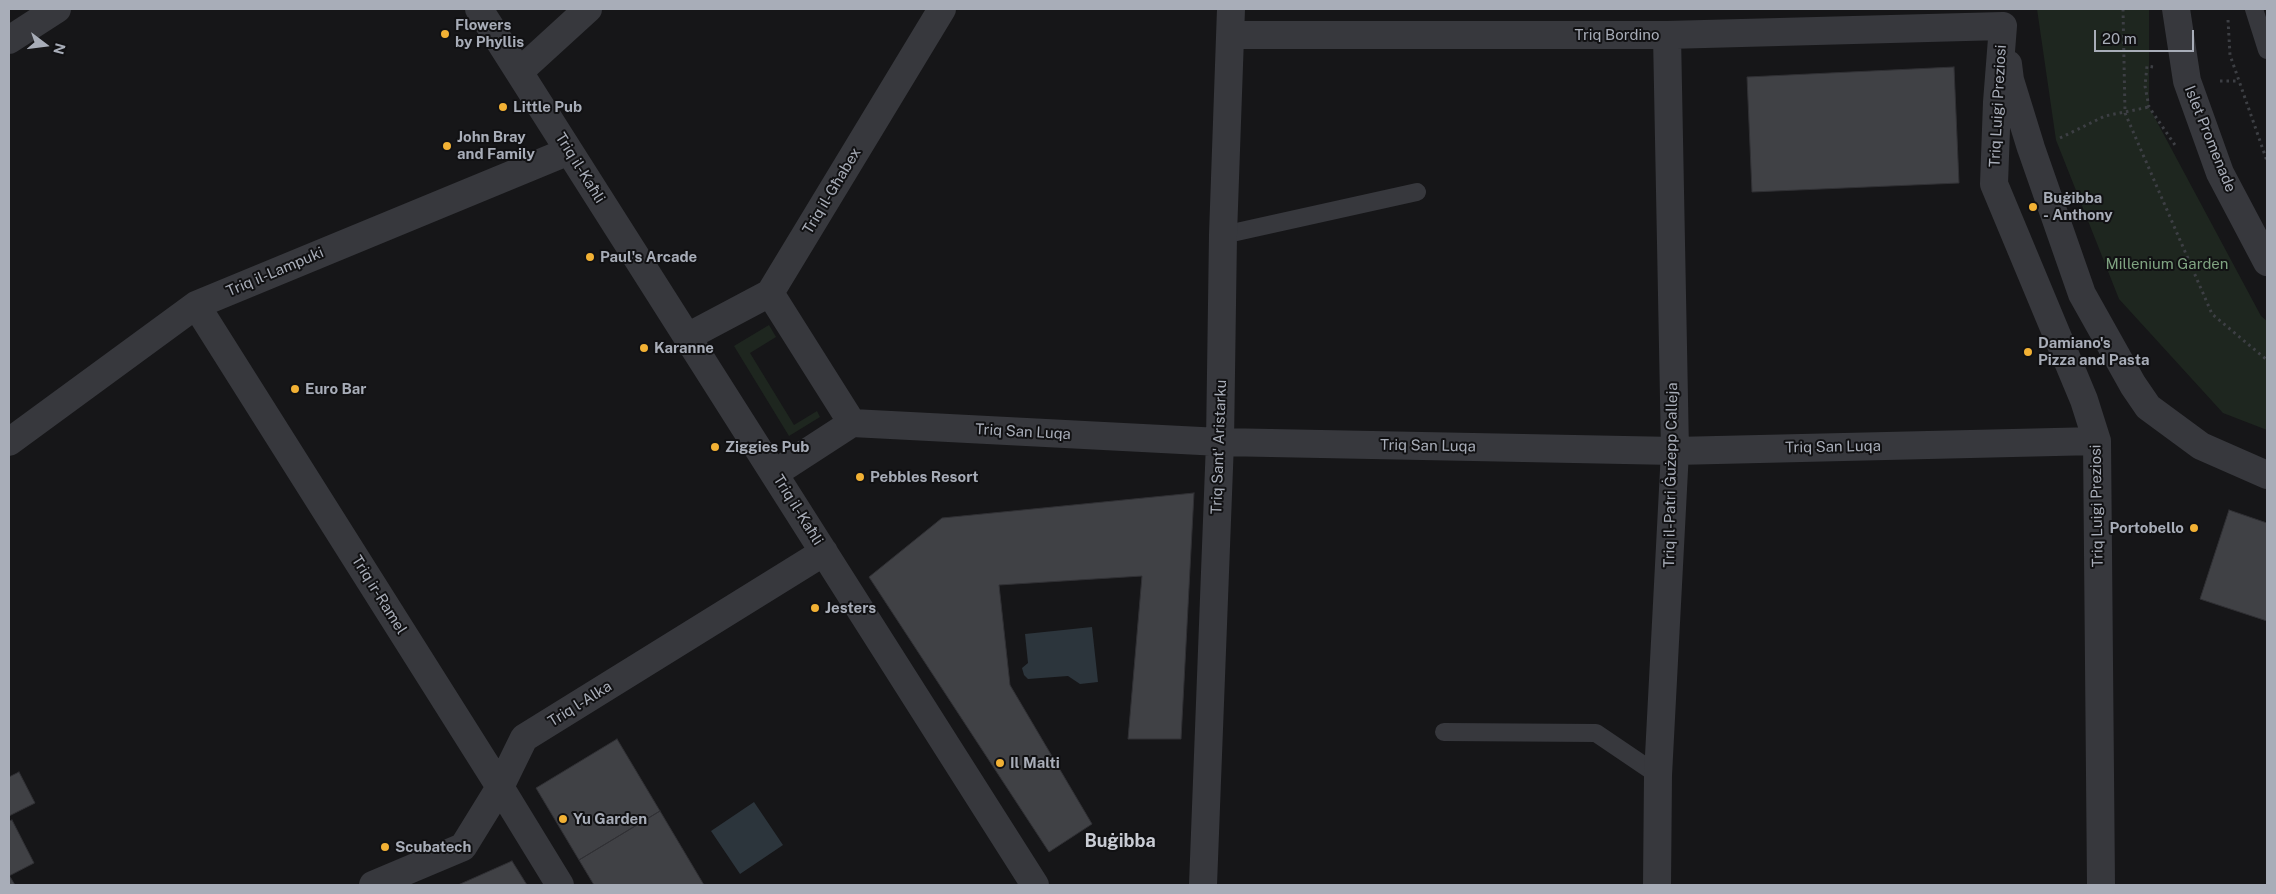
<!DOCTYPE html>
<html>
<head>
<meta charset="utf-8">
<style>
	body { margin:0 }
	#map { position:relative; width:2276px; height:894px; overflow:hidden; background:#161618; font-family:"Public Sans",sans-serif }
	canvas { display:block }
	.frame { position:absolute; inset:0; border:10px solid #a8adb8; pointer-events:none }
	.north { position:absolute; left:20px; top:20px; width:50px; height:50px; -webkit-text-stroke:4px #111113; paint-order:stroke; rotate:105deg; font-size:14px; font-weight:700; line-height:20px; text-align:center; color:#a8adb8 }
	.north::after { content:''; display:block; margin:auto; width:18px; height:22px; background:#a8adb8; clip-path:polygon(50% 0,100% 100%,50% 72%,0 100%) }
	.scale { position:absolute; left:2094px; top:30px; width:100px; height:22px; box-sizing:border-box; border:2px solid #a8adb8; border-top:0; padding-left:6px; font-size:15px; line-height:18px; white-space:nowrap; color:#a8adb8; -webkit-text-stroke:4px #111113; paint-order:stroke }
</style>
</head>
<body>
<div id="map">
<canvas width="2276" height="894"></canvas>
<div class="frame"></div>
<div class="north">N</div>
<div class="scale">20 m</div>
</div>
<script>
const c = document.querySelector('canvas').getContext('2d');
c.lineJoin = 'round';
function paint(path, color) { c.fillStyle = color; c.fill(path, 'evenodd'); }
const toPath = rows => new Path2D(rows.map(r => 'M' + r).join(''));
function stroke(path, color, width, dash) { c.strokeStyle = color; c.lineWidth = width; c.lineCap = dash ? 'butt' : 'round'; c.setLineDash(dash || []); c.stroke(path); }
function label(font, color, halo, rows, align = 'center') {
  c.font = font + ' "Public Sans",sans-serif'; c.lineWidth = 4; c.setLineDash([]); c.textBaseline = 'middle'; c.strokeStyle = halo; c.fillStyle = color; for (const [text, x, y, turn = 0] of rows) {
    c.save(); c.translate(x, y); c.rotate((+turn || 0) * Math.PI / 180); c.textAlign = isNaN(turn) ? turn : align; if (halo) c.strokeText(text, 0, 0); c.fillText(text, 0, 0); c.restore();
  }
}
paint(toPath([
	[2037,9,2149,9,2149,107,2261,316,2267,321,2267,430,2223,413,2119,299,2056,140],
	[769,325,776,337,750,353,794,425,817,411,820,417,789,436,734,346]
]), '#1e261f');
paint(toPath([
	[1092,627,1098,682,1080,684,1068,676,1028,679,1024,675,1022,668,1028,663,1025,634],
	[754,802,783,845,740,874,711,831]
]), '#2c353c');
const building = toPath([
	[1954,67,1959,183,1752,192,1747,77,1954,67],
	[1194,493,1181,739,1128,739,1142,576,999,585,1010,685,1092,824,1049,852,869,577,942,518,1194,493],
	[2229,510,2267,523,2267,621,2200,599,2229,510],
	[617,739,660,811,579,860,536,788,617,739],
	[19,772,35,803,9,816,9,777,19,772],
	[660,811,704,885,594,885,579,860,660,811],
	[12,820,34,863,9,876,9,821,12,820],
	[512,861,527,885,458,885,512,861],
	[9,875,15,885,9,885,9,875]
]);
paint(building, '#404145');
stroke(building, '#303034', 1);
stroke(toPath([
	[2123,9,2125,113,2212,314,2267,360],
	[2228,20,2230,55,2267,161],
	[2153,67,2147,66,2145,86,2149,107,2177,148],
	[2220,81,2239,81],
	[2060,138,2105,116,2149,107]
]), '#3d3f44', 3, [2.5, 4]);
stroke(toPath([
	[2254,9,2267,50],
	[1223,235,1417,192],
	[1444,732,1596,733,1658,775]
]), '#37383d', 18);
stroke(toPath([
	[479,9,1035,885],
	[2176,9,2187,81,2220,173,2267,262],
	[2003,26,1997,102,1994,184,2084,400,2097,441,2101,885],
	[1230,35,1667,35,2003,26],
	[9,40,57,9],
	[2008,64,2010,80,2031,148,2082,294,2133,385,2148,407,2201,446,2267,475],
	[519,72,588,9],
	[770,293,852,423],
	[196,305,500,787,560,885],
	[687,337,770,293,942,9],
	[9,442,196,305,569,151],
	[775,473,852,423,1220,442,1675,451,2097,441],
	[373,885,463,847,500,787,524,738,824,552],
	[1203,885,1220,442,1223,235,1231,9],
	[1657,885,1658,775,1675,451,1667,35]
]), '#37383d', 28);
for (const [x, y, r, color] of [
	[445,34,5,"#f2b134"],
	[503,107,5,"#f2b134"],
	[447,146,5,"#f2b134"],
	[2033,207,5,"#f2b134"],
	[590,257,5,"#f2b134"],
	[644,348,5,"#f2b134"],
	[2028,352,5,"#f2b134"],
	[295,389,5,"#f2b134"],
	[715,447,5,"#f2b134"],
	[860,477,5,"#f2b134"],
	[2194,528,5,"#f2b134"],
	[815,608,5,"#f2b134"],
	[1000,763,5,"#f2b134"],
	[563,819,5,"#f2b134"],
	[385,847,5,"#f2b134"]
]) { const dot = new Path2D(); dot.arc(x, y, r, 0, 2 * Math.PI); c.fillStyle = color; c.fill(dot); stroke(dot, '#111113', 2); }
label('bold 15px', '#a8adb8', '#111113', [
	["Flowers",455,25],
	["by Phyllis",455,42],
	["Little Pub",513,107],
	["John Bray",457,137],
	["and Family",457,154],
	["Buġibba",2043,198],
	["- Anthony",2043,215],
	["Paul's Arcade",600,257],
	["Damiano's",2038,343],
	["Pizza and Pasta",2038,360],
	["Karanne",654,348],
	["Euro Bar",305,389],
	["Ziggies Pub",725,447],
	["Pebbles Resort",870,477],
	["Portobello",2184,528,"right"],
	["Jesters",825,608],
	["Il Malti",1010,763],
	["Yu Garden",573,819],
	["Scubatech",395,847]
], 'left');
label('15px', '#a8adb8', '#111113', [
	["Triq Bordino",1617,35],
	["Triq Luigi Preziosi",1998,106,-87],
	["Islet Promenade",2210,139,68],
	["Triq il-Kaħli",580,168,58],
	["Triq il-Għabex",832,191,-59],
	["Triq il-Lampuki",275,272,-23],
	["Triq San Luqa",1023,432,3],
	["Triq San Luqa",1428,446,1],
	["Triq Sant' Aristarku",1219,447,-88],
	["Triq San Luqa",1833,447,-1],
	["Triq il-Patri Ġużepp Calleja",1671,475,-89],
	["Triq Luigi Preziosi",2097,506,-91],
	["Triq il-Kaħli",798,510,58],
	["Triq ir-Ramel",379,595,58],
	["Triq l-Alka",580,704,-32]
]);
label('15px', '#7fa381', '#111113', [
	["Millenium Garden",2167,264]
]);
label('bold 18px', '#c9ccd4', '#111113', [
	["Buġibba",1120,841]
]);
</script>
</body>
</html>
